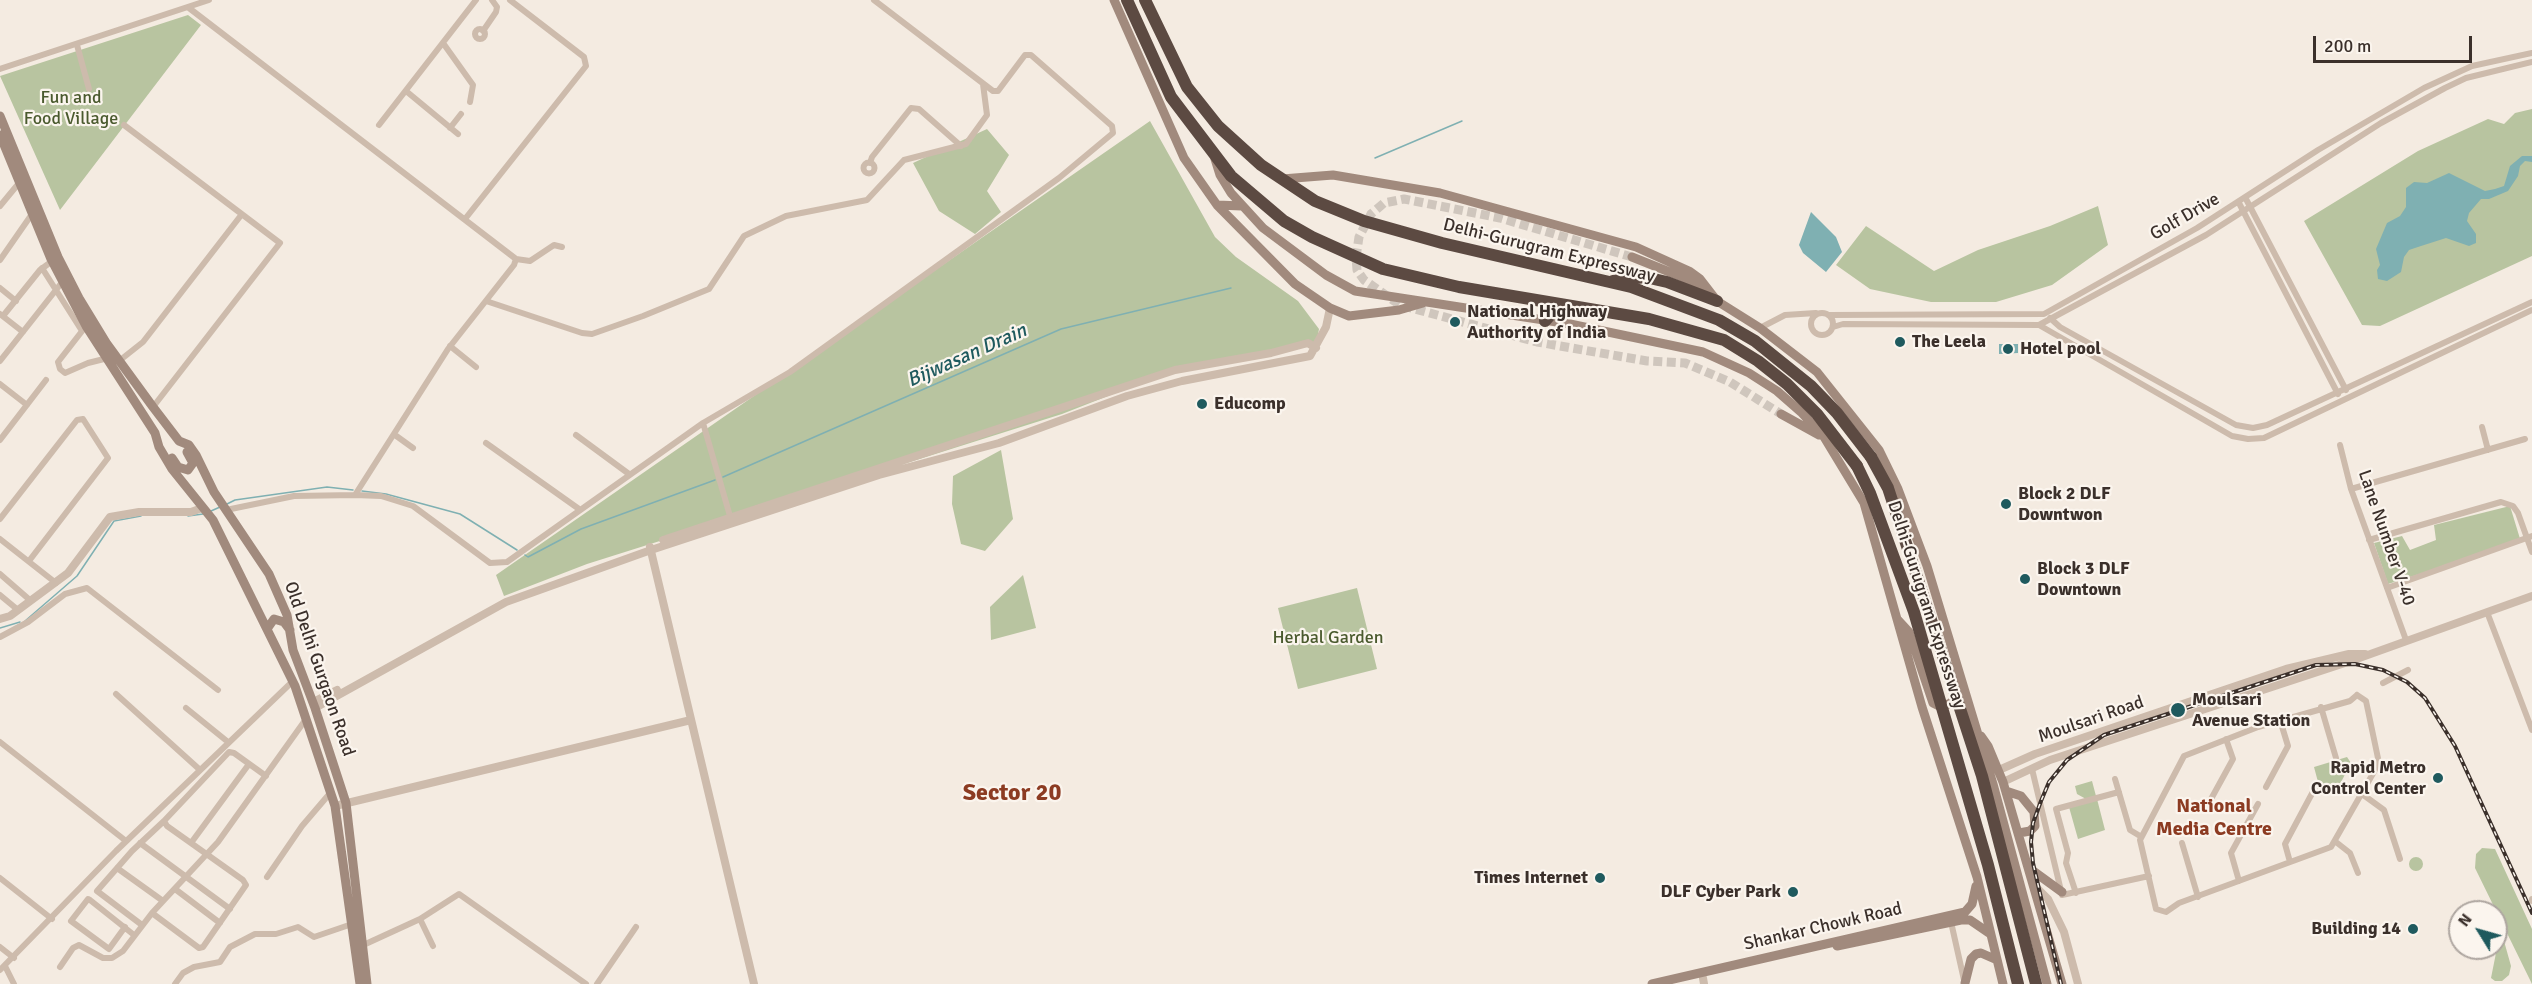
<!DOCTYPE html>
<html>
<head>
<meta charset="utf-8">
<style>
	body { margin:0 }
	#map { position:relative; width:2532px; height:984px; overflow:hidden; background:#f4ebe1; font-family:Signika,sans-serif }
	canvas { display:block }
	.north { position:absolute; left:2448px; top:900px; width:60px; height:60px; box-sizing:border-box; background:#fbf5ee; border:2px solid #aea6a0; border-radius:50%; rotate:307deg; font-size:16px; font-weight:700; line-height:24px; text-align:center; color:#3b302b }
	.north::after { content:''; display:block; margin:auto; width:21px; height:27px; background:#1f5a5e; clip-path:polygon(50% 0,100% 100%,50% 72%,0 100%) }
	.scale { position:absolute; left:2313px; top:36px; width:159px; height:27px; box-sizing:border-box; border:3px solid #3b302b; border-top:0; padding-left:8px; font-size:18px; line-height:21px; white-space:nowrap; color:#3b302b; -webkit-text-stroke:4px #fbf5ee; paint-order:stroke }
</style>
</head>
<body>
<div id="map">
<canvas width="2532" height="984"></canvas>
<div class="north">N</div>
<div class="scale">200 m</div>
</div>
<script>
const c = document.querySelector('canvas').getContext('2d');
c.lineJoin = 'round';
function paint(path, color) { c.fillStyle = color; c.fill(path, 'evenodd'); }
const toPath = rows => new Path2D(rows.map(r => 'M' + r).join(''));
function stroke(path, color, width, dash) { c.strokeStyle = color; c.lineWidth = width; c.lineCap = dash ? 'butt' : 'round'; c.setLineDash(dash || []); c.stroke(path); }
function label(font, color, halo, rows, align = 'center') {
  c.font = font + ' Signika,sans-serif'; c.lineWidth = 4.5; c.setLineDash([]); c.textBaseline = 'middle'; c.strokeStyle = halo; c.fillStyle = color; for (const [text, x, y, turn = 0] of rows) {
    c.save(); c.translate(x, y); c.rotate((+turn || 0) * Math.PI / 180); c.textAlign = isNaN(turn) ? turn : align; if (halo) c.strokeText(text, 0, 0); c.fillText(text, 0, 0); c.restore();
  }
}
paint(toPath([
	[188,15,201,25,60,210,0,76],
	[2532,109,2532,256,2380,326,2362,325,2304,221,2418,151,2488,119,2504,124,2515,113],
	[1150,121,1215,237,1236,257,1298,301,1319,329,1316,345,1159,376,1062,414,587,564,504,596,496,575],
	[987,129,1009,155,987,191,1001,212,975,234,939,211,913,163],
	[2098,206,2108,245,2052,285,1996,302,1931,302,1870,289,1836,265,1866,226,1934,271,1978,250,2050,226],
	[1001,450,1013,519,985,551,961,544,952,504,953,476],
	[2510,506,2521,542,2388,584,2374,543,2402,536,2410,550,2436,540,2434,525],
	[1023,575,1036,628,991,640,990,607],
	[1357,588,1377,669,1298,689,1278,608],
	[2347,757,2351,763,2339,786,2337,785,2334,790,2318,782,2314,767],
	[2092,781,2096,796,2086,799,2077,794,2075,786],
	[2097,799,2105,830,2078,839,2069,807,2079,804,2080,807,2079,804],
	[2482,848,2495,849,2532,929,2532,984,2475,868,2476,854],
	'2409 864a7 7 0 1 1 14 0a7 7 0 1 1-14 0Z',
	[2504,941,2511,966,2509,975,2502,981,2495,981,2491,978,2498,943]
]), '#b8c4a0');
paint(toPath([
	[2522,156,2532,156,2532,162,2525,161,2520,166,2518,176,2508,191,2489,199,2481,199,2469,213,2467,221,2476,234,2476,243,2469,246,2446,238,2421,246,2409,250,2404,257,2401,272,2387,281,2378,279,2377,270,2380,265,2376,249,2387,223,2400,216,2406,207,2406,188,2414,182,2427,183,2449,173,2485,191,2495,189,2504,186,2510,166],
	[1811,212,1836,237,1842,252,1826,272,1803,253,1799,245],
	[1999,344,2018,344,2018,353,1999,354]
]), '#7fb0b2');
stroke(toPath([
	[1375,158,1462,121],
	[723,477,1061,329,1231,288],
	[362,491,386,494,460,514,517,550],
	[227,504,235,500,327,487,353,490],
	[211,511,220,507],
	[188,516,203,514],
	[525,555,528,557,581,529,715,480],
	[25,621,77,576,114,521,141,516],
	[0,628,20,622]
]), '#7fb0b2', 1.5);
stroke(toPath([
	[1632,257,1500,218,1404,199,1384,203,1371,214,1359,237,1356,257,1357,270,1364,280,1400,305,1537,342,1647,361,1685,363,1730,382,1781,414]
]), '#cfc6bd', 9, [9, 4.5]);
stroke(toPath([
	[189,8,516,259,514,265,448,349,355,495,294,496,226,510],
	'475 34a5 5 0 1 1 10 0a5 5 0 1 1-10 0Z',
	[483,31,496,12,497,7,492,0],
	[443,43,473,85,470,102],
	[77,45,89,89],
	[0,69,209,0],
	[406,91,458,134],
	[124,125,280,243,153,407],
	[379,125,476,0],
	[450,128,461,114],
	'863.5 168a5.5 5.5 0 1 1 11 0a5.5 5.5 0 1 1-11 0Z',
	[870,163,872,157,911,108,919,109,961,146],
	[2246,199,2346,390],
	[2239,203,2338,394],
	[0,206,19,183],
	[465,219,586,66,584,57,510,0],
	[516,259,530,261,554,245,562,247],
	[0,260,32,214],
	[42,268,82,331],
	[0,288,16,301],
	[486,301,582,333,592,334,643,316,709,289,744,236,786,216,867,200,904,160,966,144,987,115,983,84],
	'1811 324a11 11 0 1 1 22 0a11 11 0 1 1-22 0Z',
	[0,314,23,332],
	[1829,315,2044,314,2197,228,2318,150,2424,88,2472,66,2532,53],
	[3,316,40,270,55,259],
	[2050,318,2060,327,2236,425,2253,428,2267,425,2532,302],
	[2039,325,2232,436,2248,439,2264,438,2532,310],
	[86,326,58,362,60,369,65,373,88,363,108,358],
	[1833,327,1843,324,2039,325,2206,235,2381,123,2445,88,2466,78,2532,62],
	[1760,328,1785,315,1816,313],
	[450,346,476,367],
	[0,361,63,281],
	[119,361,143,342,242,214],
	[0,384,27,405],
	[703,423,730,516],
	[2482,427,2488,450],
	[395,435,413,448],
	[576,435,629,474],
	[0,440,46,380],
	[486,443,579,509],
	[2340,445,2351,489,2406,640],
	[2351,489,2525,439],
	[355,495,381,496,413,506,490,563,507,562,703,423,790,372,1059,178,1113,133,1112,126,1031,55,1025,55,998,91,993,91,874,0],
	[0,519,77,420,83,419,108,458,29,561],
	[0,539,56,583],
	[2369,540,2501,502,2513,506,2518,513,2532,552],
	[0,574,31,601],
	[2387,588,2532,536],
	[0,595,18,610],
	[2487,612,2532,730],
	[0,637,28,622,65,594,87,588,218,690],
	[2383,683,2408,670],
	[116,694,199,769],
	[2357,695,2366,701,2379,763,2331,847,2179,903,2166,912,2156,909,2140,840,2184,756,2258,727,2350,701,2357,695],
	[2321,707,2336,758],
	[186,708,228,742],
	[0,742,126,841],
	[2032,769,2062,895,2149,876],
	[2115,779,2130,830,2140,836],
	[2266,787,2288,746,2280,720],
	[2362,794,2384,810,2400,859],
	[2205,810,2233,759,2226,739],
	[2336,842,2350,853,2358,873],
	[140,843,230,909],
	[191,843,249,764],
	[2182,843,2198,897],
	[2290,862,2285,844,2316,786],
	[117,868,163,901],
	[267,877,302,826,331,792],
	[0,878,52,919],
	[2239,881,2231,853,2258,804],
	[175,889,220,923],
	[2076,893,2066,863,2068,853,2056,809,2119,792],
	[2532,899,2532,901],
	[152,913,199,948,203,947,246,885,243,880,167,826,164,821,229,752,234,753,266,776],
	[420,919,433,946],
	[1951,922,1964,980],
	[142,925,97,891,132,851,164,821],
	[125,927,109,949,71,921,88,899,90,900,134,935],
	[0,947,14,958],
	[359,947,420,919,459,894,586,984],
	[5,966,14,984],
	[60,967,73,948,79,945,103,958,112,958,123,951,152,913,218,842,306,719],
	[0,970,116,851,293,681],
	[175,984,183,973,194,967,220,962,230,947,255,934,276,934,298,927,314,937,352,924],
	[597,984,636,927]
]), '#cdbbac', 6);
stroke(toPath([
	[663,540,1175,370,1271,353,1308,343,1316,348],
	[650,547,754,984],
	[0,619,10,616,68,573,110,517,139,512,191,512,202,508],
	[313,702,337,690],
	[315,708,506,602,651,550,879,475,999,443,1127,396,1182,381,1310,356,1326,327,1330,308],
	[1999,770,2035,754,2286,669,2349,654,2365,654],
	[2003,782,2050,760,2351,661,2532,596],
	[335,806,691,720],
	[2034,885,2048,899,2064,932,2078,984],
	[1703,978,1704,984]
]), '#cdbbac', 8);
stroke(toPath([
	[1114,0,1184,158,1217,205,1295,284,1330,308,1349,316,1399,310,1423,303],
	[0,116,58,257,79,298,107,344,153,407,179,441,189,445,196,455,214,492,269,574,287,615,293,650,315,708,346,803,367,984],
	[0,135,51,259,86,326,155,433,159,447,172,469,213,520,295,686,335,806,360,984],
	[1215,159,1220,175,1231,193,1263,228,1326,275,1355,291,1570,324,1703,352,1749,373,1777,391,1801,412,1824,437,1864,503,1922,707,1977,877,2003,984],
	[1282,179,1333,175,1440,193,1636,247,1689,271,1700,279,1717,301,1760,328,1817,372,1879,450,1898,489,1927,566,1993,784,2047,984],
	[1217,205,1242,206],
	[1632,257,1682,277,1705,292],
	[1781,414,1819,435],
	[172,458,178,467,188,470,193,463,187,452],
	[1898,620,1909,632,1933,703,1939,706,1949,704,1960,695],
	[267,629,274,619,284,622,290,630],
	[1981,736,1988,746,2003,782,2062,984],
	[2006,791,2021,796,2034,812,2035,826,2030,831,2019,833],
	[2029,868,2062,892],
	[1837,946,1961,920,1970,920,1989,933],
	[1965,983,1971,959,1976,954,1981,953,1997,960],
	[1652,984,1965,912,1972,904,1976,886]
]), '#a18a7d', 9);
stroke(toPath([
	[1127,0,1171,97,1231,176,1284,221,1312,237,1383,269,1459,287,1649,319,1724,340,1758,361,1787,384,1817,414,1857,466],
	[1145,0,1187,87,1218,126,1261,165,1315,201,1364,221,1442,243,1631,287,1719,320,1755,341,1811,386,1837,413,1871,457],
	[1613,281,1645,277,1667,282,1717,301],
	[1545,321,1560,304]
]), '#5c4a42', 12);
const rail = toPath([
	[2061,984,2033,863,2031,842,2033,823,2041,801,2049,782,2067,760,2104,735,2316,665,2355,664,2383,670,2407,682,2425,698,2455,746,2532,913]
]);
stroke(rail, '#3b302b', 4);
stroke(rail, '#fbf5ee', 1.5, [4.5]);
stroke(toPath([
	[1871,457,1888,488,1982,776,2036,984],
	[1857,466,1870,493,1914,612,1988,865,2018,984]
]), '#5c4a42', 12);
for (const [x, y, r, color] of [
	[1455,322,6,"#1f5a5e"],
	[1900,342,6,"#1f5a5e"],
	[2008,349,6,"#1f5a5e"],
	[1202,404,6,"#1f5a5e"],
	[2006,504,6,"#1f5a5e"],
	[2025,579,6,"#1f5a5e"],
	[2178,710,8,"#1f5a5e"],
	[2438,778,6,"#1f5a5e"],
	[1600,878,6,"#1f5a5e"],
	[1793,892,6,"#1f5a5e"],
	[2413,929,6,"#1f5a5e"]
]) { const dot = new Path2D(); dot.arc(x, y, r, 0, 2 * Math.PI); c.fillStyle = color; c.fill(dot); stroke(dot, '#fbf5ee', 2); }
label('18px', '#4a5a2e', '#fbf5ee', [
	["Fun and",71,98],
	["Food Village",71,119],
	["Herbal Garden",1328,638]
]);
label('18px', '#3b302b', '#fbf5ee', [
	["Golf Drive",2185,217,-30],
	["Delhi-Gurugram Expressway",1549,251,14],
	["Lane Number V-40",2386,538,71],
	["Delhi-Gurugram Expressway",1926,605,72],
	["Old Delhi Gurgaon Road",319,669,71],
	["Moulsari Road",2091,720,-19],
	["Shankar Chowk Road",1823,927,-13]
]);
label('bold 18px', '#3b302b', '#fbf5ee', [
	["National Highway",1467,312],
	["Authority of India",1467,333],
	["The Leela",1912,342],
	["Hotel pool",2020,349],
	["Educomp",1214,404],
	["Block 2 DLF",2018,494],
	["Downtwon",2018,515],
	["Block 3 DLF",2037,569],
	["Downtown",2037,590],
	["Moulsari",2192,700],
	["Avenue Station",2192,721],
	["Rapid Metro",2426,768,"right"],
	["Control Center",2426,789,"right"],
	["Times Internet",1588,878,"right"],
	["DLF Cyber Park",1781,892,"right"],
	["Building 14",2401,929,"right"]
], 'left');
label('italic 20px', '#1f5a5e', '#fbf5ee', [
	["Bijwasan Drain",967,356,-24]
]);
label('bold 20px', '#8c3b22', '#fbf5ee', [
	["National",2214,807],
	["Media Centre",2214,830]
]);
label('bold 24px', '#8c3b22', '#fbf5ee', [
	["Sector 20",1012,794]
]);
</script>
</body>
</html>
